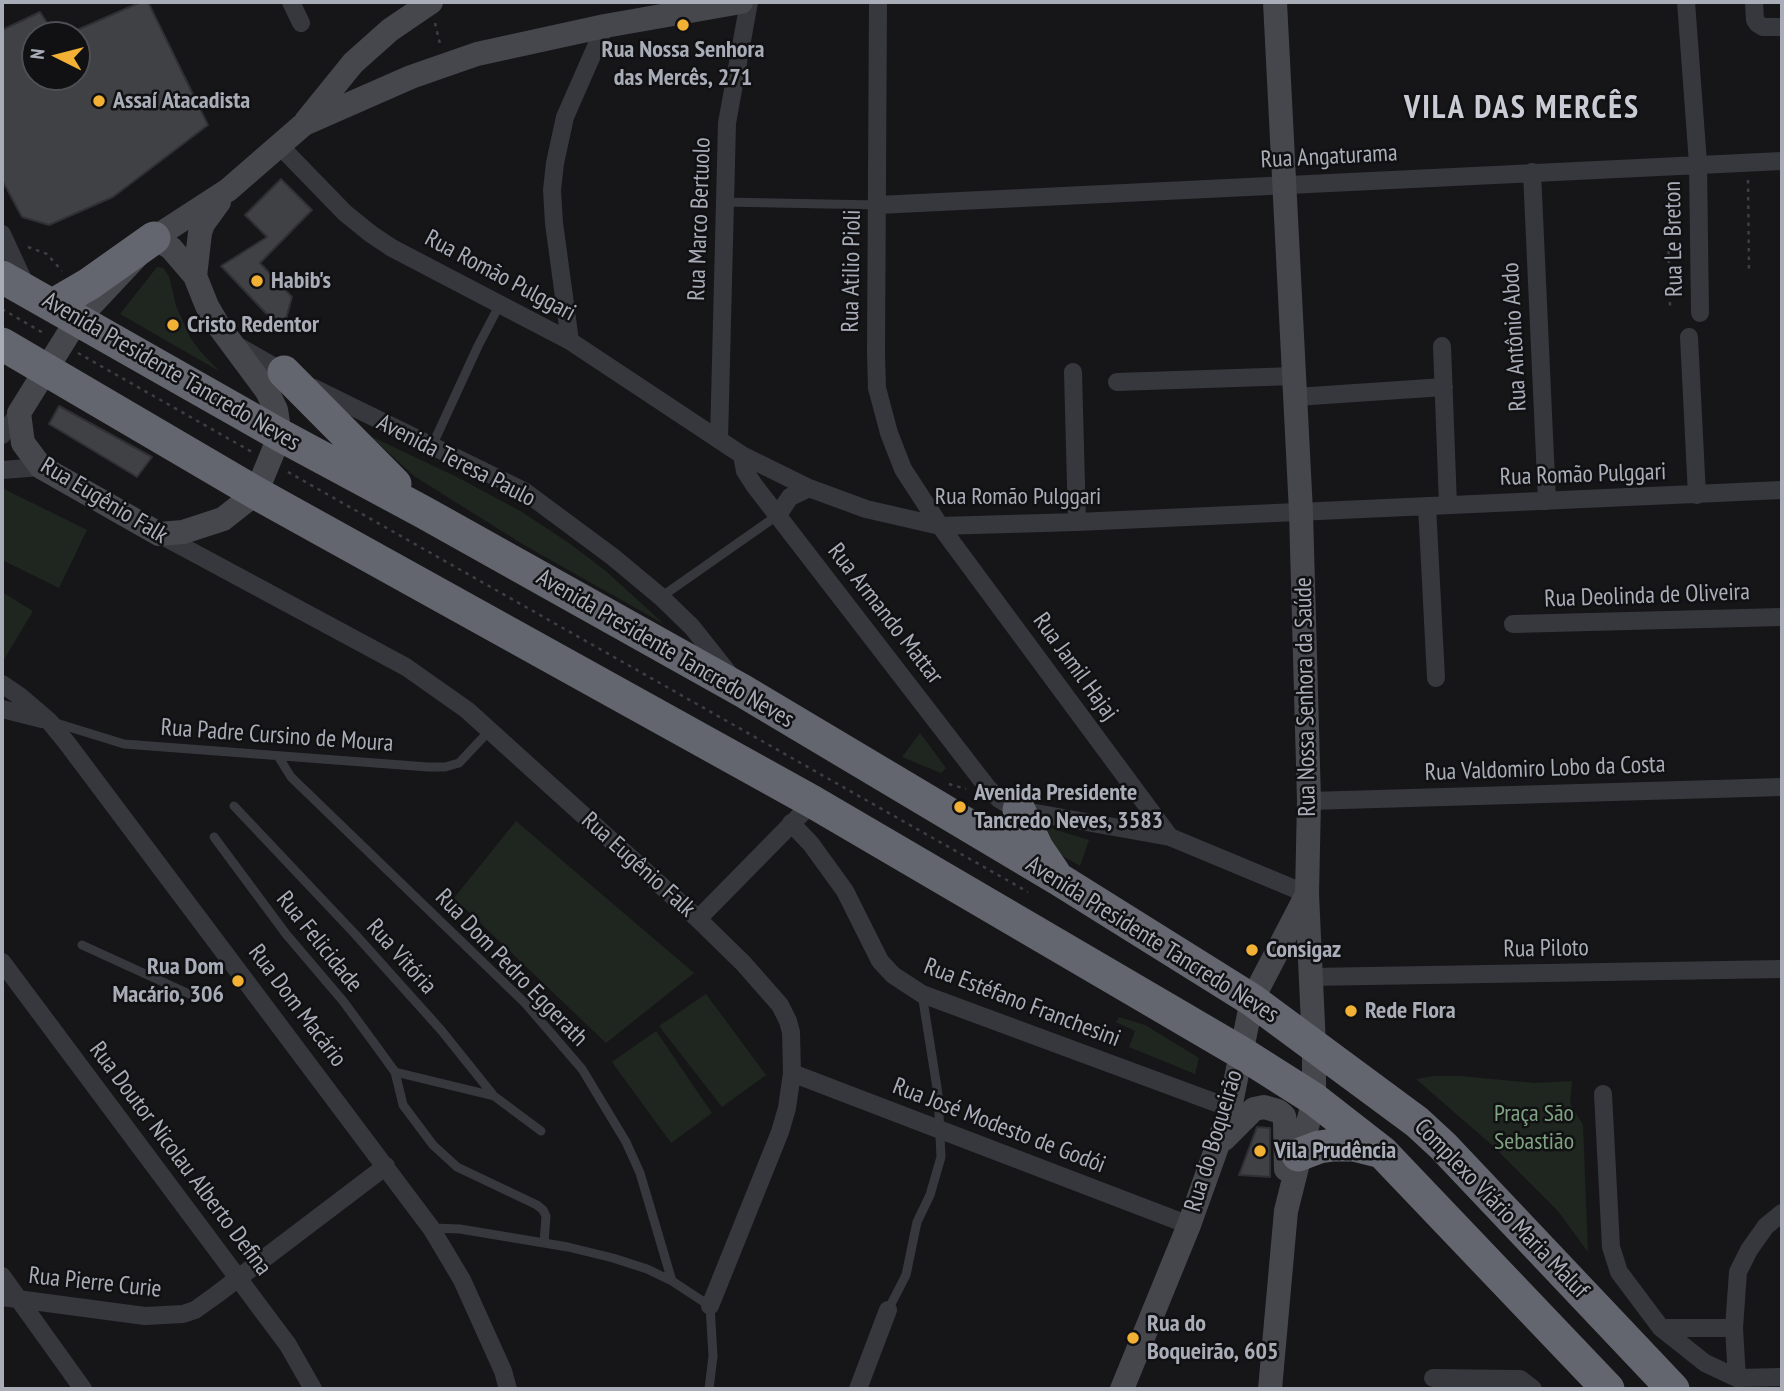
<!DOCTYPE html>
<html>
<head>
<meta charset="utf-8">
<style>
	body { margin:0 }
	#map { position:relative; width:1784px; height:1391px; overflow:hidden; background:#161618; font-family:"PT Sans Narrow",sans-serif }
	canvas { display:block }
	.frame { position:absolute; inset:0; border:4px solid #a8adb8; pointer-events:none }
	.north { position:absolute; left:21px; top:21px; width:70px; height:70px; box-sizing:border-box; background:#111113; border:2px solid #4d4f55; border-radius:50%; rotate:276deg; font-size:19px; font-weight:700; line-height:28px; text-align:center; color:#a8adb8 }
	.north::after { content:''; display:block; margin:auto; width:24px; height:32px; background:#f2b134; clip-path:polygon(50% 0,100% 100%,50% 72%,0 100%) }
</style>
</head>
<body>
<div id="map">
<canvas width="1784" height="1391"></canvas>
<div class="frame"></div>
<div class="north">N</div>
</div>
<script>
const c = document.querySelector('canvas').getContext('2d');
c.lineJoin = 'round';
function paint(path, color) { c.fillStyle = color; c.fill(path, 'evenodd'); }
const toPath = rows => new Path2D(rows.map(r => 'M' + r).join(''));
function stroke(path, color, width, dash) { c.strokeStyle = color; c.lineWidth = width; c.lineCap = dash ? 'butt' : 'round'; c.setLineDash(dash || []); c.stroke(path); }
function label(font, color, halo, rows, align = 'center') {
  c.font = font + ' "PT Sans Narrow",sans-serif'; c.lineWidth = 5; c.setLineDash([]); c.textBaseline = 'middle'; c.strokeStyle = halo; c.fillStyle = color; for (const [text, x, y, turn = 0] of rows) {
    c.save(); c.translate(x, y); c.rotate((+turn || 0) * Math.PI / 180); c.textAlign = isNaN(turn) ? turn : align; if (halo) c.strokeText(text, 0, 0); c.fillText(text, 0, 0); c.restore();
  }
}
paint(toPath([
	[157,267,163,268,169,276,176,306,191,339,202,353,219,371,120,314],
	[370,436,457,477,522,512,569,543,607,572,664,624,524,545,414,476],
	[2,488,87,530,59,588,2,560],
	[2,592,33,611,2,663],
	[920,733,946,768,941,773,902,757],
	[516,821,694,973,606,1043,454,898],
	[1047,827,1089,840,1080,866,1044,845,1043,830],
	[706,994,766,1075,722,1107,659,1026],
	[1119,1017,1145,1025,1199,1058,1195,1074,1129,1047,1135,1031,1116,1022],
	[656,1031,712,1113,671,1143,612,1062],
	[1434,1076,1460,1076,1535,1083,1572,1081,1570,1103,1583,1125,1588,1252,1557,1210,1493,1146,1416,1079]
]), '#1e261f');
const building = toPath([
	[141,2,148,2,208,125,113,197,49,225,22,217,2,180,2,30,40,12,55,35,35,35,35,77,77,77,77,30,141,2],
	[281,179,312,210,260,263,292,297,286,319,279,327,221,266,267,237,245,215,281,179],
	[59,406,152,457,137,477,49,424,59,406],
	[1257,1127,1270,1128,1270,1177,1239,1175,1257,1127]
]);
paint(building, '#404145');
stroke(building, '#303034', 2);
stroke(toPath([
	[435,23,440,44],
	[1748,180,1749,273],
	[1667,183,1670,307],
	[28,247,47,254,62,271],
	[2,309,45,334],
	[78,353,252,452],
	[288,472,1028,892],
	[949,784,966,789]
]), '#3d3f44', 2.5, [3.5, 5]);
stroke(toPath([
	[724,202,878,205],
	[432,446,478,346,500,304],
	[661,597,778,515],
	[56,723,124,744,428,767,445,767,459,763,490,730],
	[278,756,291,777,525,1003,582,1069,626,1142,640,1173,672,1281],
	[234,806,354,933,441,1030,494,1096,541,1131],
	[214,837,286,934,343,1001,374,1043,395,1072,403,1105,433,1145,457,1167,537,1205,543,1210,546,1216,544,1243],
	[82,945,198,998],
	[395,1072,494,1096],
	[432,1228,460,1229,568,1247,613,1258,647,1269,672,1281,710,1306,713,1356,709,1389],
	[888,1310,906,1275,917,1222,930,1195,941,1157,938,1094,922,994]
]), '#37383d', 9);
stroke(toPath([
	[291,2,301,23],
	[878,2,876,353,877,388,889,433,903,469,940,526,1170,837],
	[1686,2,1698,163,1700,313],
	[1754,2,1755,20,1758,24,1763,27,1782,27],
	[279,145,345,213,371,234,392,248,570,341,742,455,809,488,866,509,940,526,1077,522,1782,490],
	[1532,172,1547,501],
	[878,205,1782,161],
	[2,234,27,288],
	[1689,337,1697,495],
	[570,341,554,223,552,190,555,163,565,117,605,26],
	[238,346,289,375],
	[1442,346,1448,505],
	[1073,372,1077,522],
	[1117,382,1295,376],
	[314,388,524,491,613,557,661,597,692,627,730,675],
	[1296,397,1444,387],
	[2,435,19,413],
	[719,440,727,123,749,2],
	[742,455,745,471,754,485,987,787,999,799,1019,810,1170,837,1307,894],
	[2,470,41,467],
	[1427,506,1436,678],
	[778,515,790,497,809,488],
	[159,534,406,667,467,710,698,919,743,963,780,1005,788,1021,791,1032,792,1073,787,1108,780,1132,710,1306],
	[1513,624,1782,617],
	[2,684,21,697,49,721,67,743,431,1228,462,1280,503,1371,508,1389],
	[2,709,42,719],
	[1309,801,1782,787],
	[791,823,811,844,845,891,880,961,893,975,922,994,1230,1108],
	[698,919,813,802],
	[2,962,288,1345,313,1389],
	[1310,977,1782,969],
	[792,1073,1189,1225],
	[1603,1094,1611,1247,1619,1272,1661,1328,1705,1363,1737,1378,1782,1377],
	[2,1276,83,1389],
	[2,1297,145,1316,183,1314,195,1310,216,1295,386,1166],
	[1661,1328,1734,1328],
	[1433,1378,1520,1379,1533,1389],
	[1737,1378,1734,1328,1738,1272,1749,1250,1766,1226,1782,1213],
	[858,1389,888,1310]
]), '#37383d', 18);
stroke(toPath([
	[306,121,353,63,390,30,431,2],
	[154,238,171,248,195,276,207,306,218,325,267,391,276,410,280,435,256,493,223,519,183,532,159,534,41,467,23,443,19,413,77,320,154,238,228,190,304,124,411,77,477,54,605,26,741,2],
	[195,276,200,233,203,224,219,202],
	[1224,1139,1254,1109,1264,1107,1278,1111,1284,1116,1285,1122,1286,1169],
	[1122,1389,1189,1225,1218,1144,1230,1108,1252,1000,1305,898],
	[1270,1389,1286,1211,1314,1099,1314,1046,1307,894,1309,801,1301,512,1275,2]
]), '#45474d', 24);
stroke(toPath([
	[2,277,280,435,425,513,743,691,1060,880,1252,1000,1417,1122,1443,1146,1673,1389],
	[53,305,89,284,154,238],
	[2,344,256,493,813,802,1240,1052,1314,1099,1382,1152,1608,1389],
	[284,372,395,484],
	[1019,810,1037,848,1054,873],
	[1298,1155,1319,1147,1333,1145,1354,1145,1378,1151]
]), '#63666e', 33);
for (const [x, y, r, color] of [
	[683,25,7,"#f2b134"],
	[99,101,7,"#f2b134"],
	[257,281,7,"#f2b134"],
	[173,325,7,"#f2b134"],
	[960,807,7,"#f2b134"],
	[1252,950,7,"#f2b134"],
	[238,981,7,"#f2b134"],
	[1351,1011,7,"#f2b134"],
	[1260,1151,7,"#f2b134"],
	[1133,1338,7,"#f2b134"]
]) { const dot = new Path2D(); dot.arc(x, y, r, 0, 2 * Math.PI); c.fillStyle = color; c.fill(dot); stroke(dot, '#111113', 2.5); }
label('bold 24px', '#a8adb8', '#111113', [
	["Rua Nossa Senhora",683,50,"center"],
	["das Mercês, 271",683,78,"center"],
	["Assaí Atacadista",113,101],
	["Habib's",271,281],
	["Cristo Redentor",187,325],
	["Avenida Presidente",974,793],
	["Tancredo Neves, 3583",974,821],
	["Consigaz",1266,950],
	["Rua Dom",224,967,"right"],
	["Macário, 306",224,995,"right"],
	["Rede Flora",1365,1011],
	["Vila Prudência",1274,1151],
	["Rua do",1147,1324],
	["Boqueirão, 605",1147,1352]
], 'left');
label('24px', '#a8adb8', '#111113', [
	["Rua Angaturama",1329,157,-3],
	["Rua Marco Bertuolo",700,219,-88],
	["Rua Le Breton",1674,239,-91],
	["Rua Atilio Pioli",852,271,-89],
	["Rua Romão Pulggari",500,276,28],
	["Rua Antônio Abdo",1515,337,-93],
	["Avenida Presidente Tancredo Neves",171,372,30],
	["Avenida Teresa Paulo",456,461,27],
	["Rua Romão Pulggari",1583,475,-2],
	["Rua Romão Pulggari",1018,497],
	["Rua Eugênio Falk",104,501,31],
	["Rua Deolinda de Oliveira",1647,596,-2],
	["Rua Armando Mattar",885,614,52],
	["Avenida Presidente Tancredo Neves",665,649,30],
	["Rua Jamil Hajaj",1075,667,54],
	["Rua Nossa Senhora da Saúde",1306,697,-91],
	["Rua Padre Cursino de Moura",277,736,4],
	["Rua Valdomiro Lobo da Costa",1545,769,-2],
	["Rua Eugênio Falk",638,865,42],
	["Avenida Presidente Tancredo Neves",1152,940,32],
	["Rua Felicidade",319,942,51],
	["Rua Piloto",1546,949,-1],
	["Rua Vitória",401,957,48],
	["Rua Dom Pedro Eggerath",511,968,46],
	["Rua Estéfano Franchesini",1022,1003,21],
	["Rua Dom Macário",297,1006,53],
	["Rua José Modesto de Godói",999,1126,21],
	["Rua do Boqueirão",1214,1141,-73],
	["Rua Doutor Nicolau Alberto Defina",180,1159,53],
	["Complexo Viário Maria Maluf",1501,1209,46],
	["Rua Pierre Curie",95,1283,6]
]);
label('24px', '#7fa381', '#111113', [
	["Praça São",1534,1114],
	["Sebastião",1534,1142]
]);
c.letterSpacing = '2px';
label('bold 32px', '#c9ccd4', '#111113', [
	["VILA DAS MERCÊS",1522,109]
]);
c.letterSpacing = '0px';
</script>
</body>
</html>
